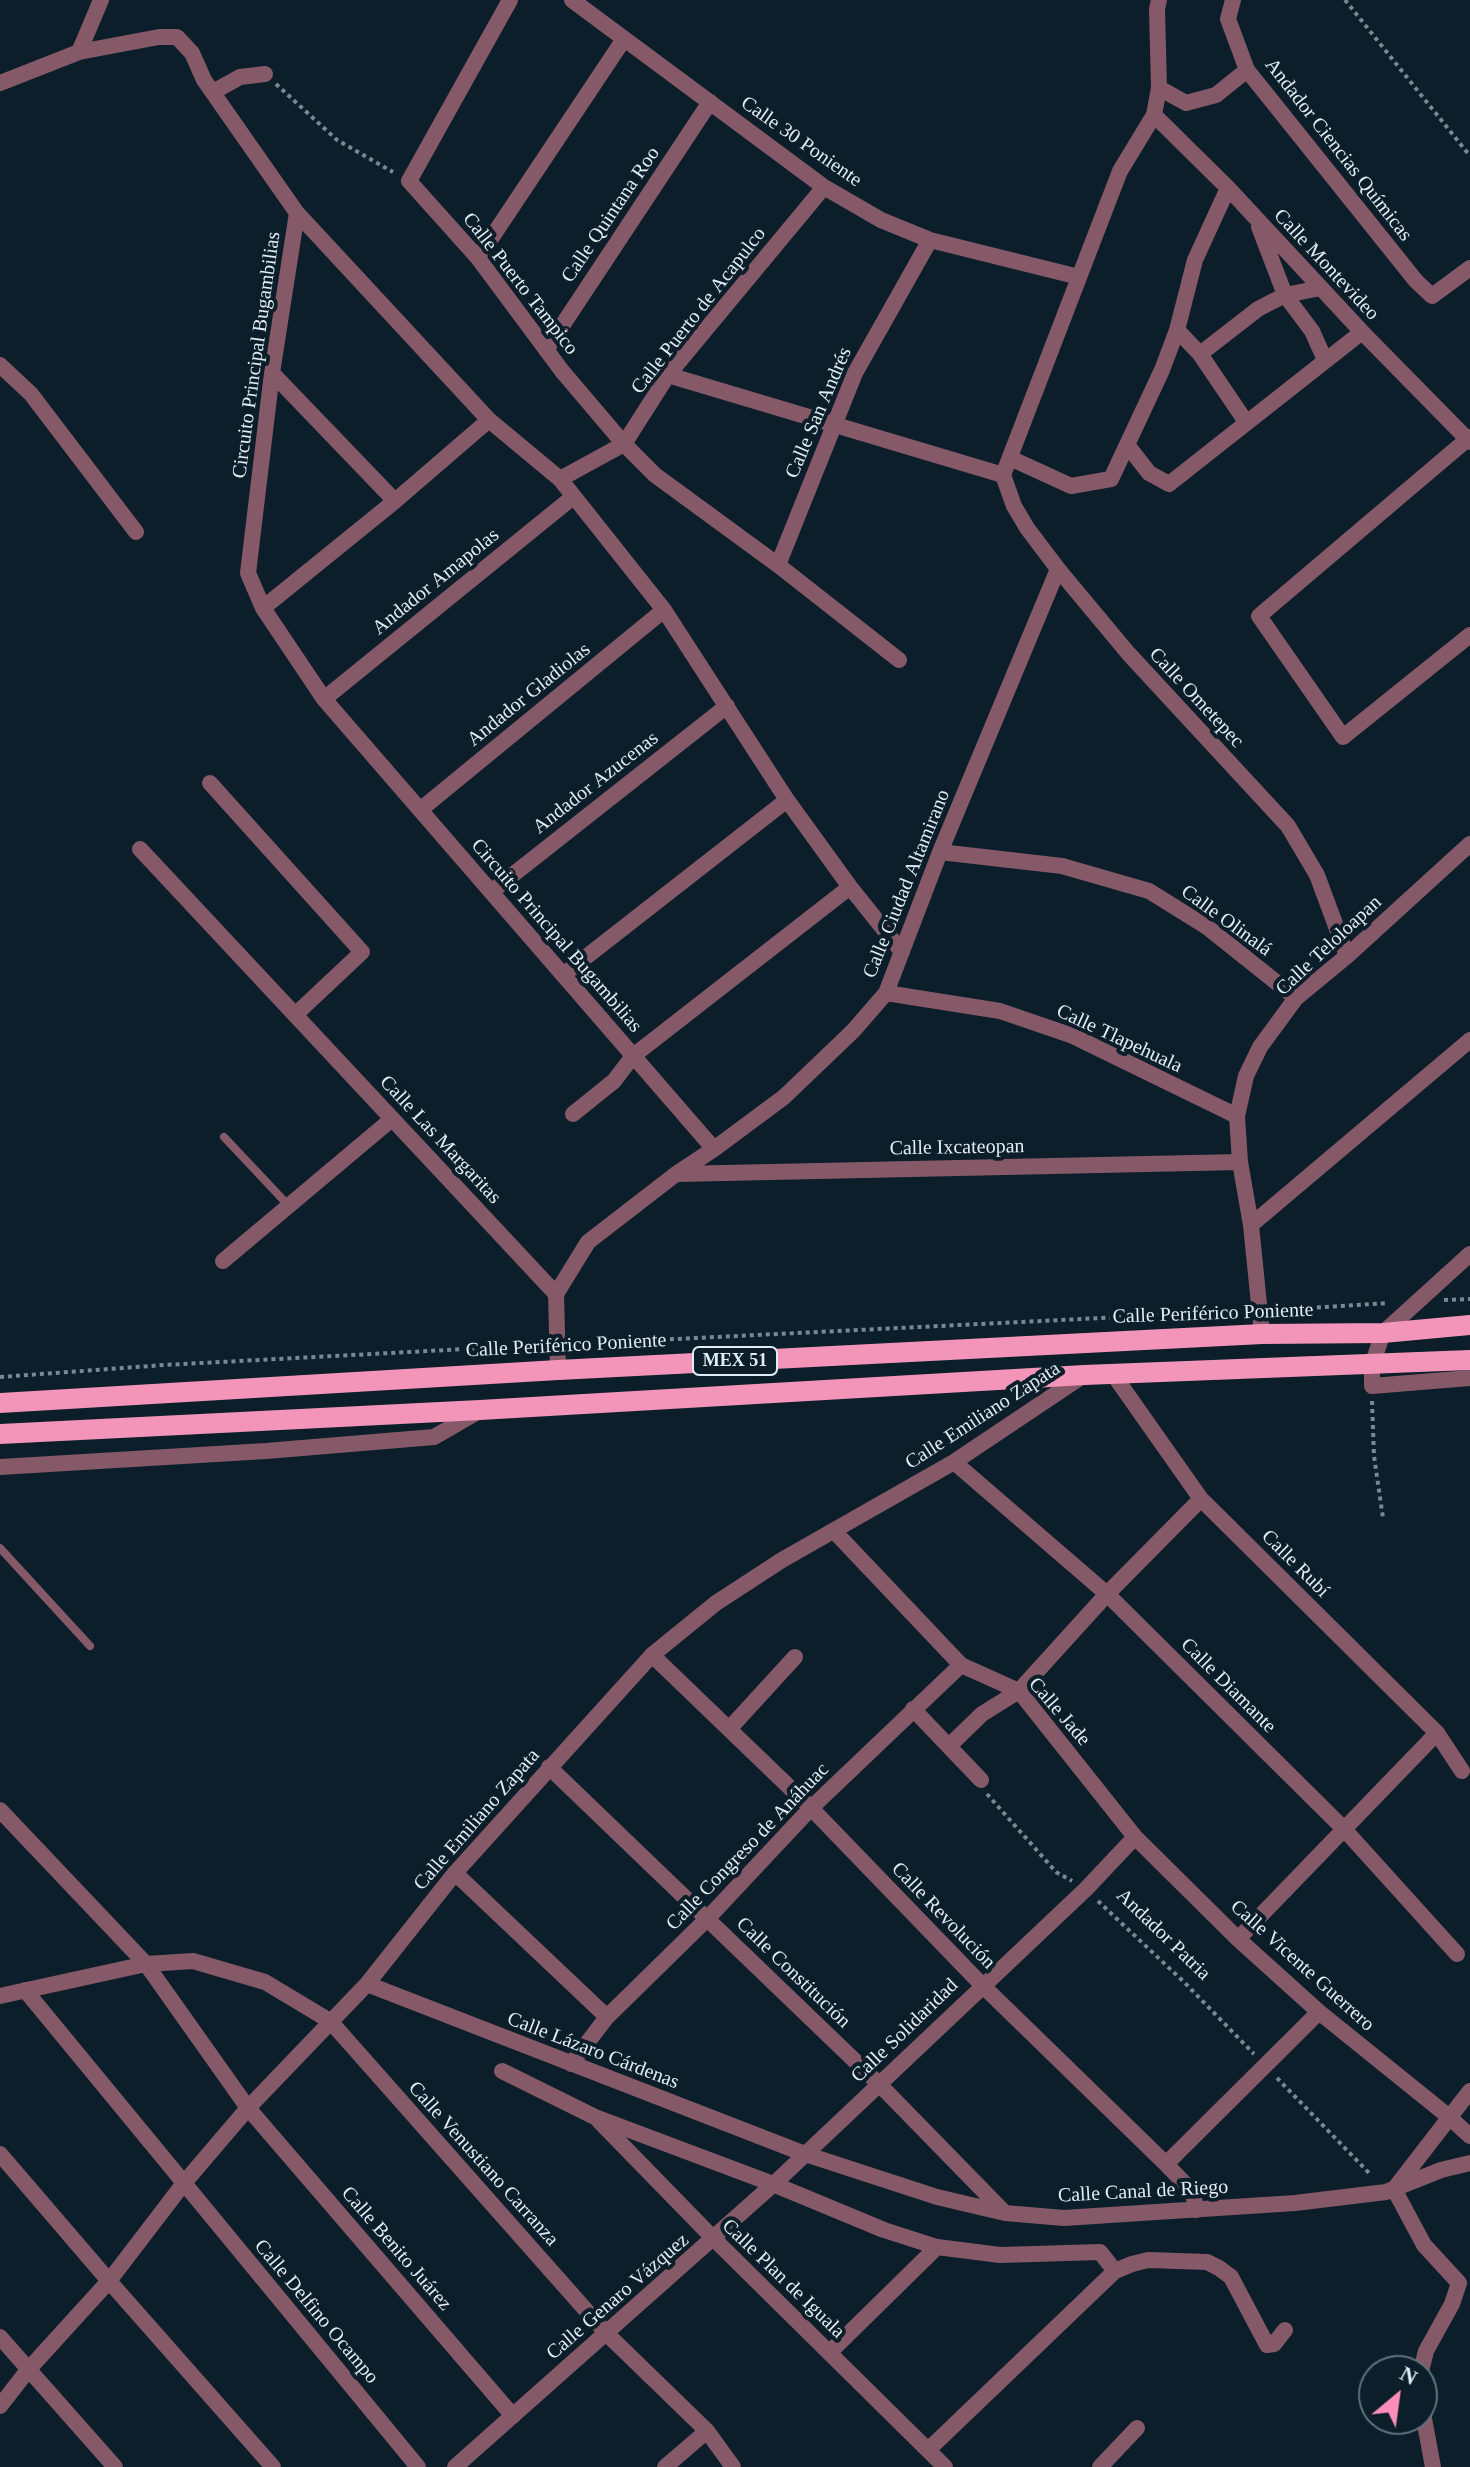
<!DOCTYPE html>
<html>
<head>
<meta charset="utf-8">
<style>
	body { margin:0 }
	#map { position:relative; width:1470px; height:2467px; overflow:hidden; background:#0b1e29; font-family:"Times New Roman",serif }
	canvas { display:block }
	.north { position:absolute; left:1358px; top:2355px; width:80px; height:80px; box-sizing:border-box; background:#0b1e29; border:2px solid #61717b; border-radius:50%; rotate:29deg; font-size:22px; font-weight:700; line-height:32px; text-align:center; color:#e1edf5 }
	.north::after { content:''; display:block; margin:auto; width:28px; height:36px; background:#ff8ebb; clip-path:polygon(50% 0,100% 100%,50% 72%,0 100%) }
</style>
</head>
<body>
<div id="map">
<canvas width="1470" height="2467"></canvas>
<div class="north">N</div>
</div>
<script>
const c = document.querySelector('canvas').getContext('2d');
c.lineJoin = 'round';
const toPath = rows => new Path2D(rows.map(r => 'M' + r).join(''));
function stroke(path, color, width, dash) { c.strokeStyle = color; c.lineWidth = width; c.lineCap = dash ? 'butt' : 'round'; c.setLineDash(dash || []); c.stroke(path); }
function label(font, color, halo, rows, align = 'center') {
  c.font = font + ' "Times New Roman",serif'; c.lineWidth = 8; c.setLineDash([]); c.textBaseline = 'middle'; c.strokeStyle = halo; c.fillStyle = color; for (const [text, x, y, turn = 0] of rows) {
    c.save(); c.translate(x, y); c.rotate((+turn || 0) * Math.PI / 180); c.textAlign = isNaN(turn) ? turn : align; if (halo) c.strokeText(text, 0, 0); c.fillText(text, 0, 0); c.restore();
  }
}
stroke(toPath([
	[1345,0,1470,156],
	[276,84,337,140,393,172],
	[1444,1300,1470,1299],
	[1277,1310,1388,1303],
	[574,1344,1244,1311],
	[0,1377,164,1365,541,1345],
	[1372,1401,1374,1456,1383,1518],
	[987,1794,1056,1872,1072,1881],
	[1098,1901,1185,1983,1254,2054],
	[1277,2078,1371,2175]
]), '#798892', 4, [4, 4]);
stroke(toPath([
	[224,1137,289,1206],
	[0,1548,90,1646]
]), '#865969', 8);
stroke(toPath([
	[510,0,409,181,478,258,562,371,624,444,655,475,778,565,899,660],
	[572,0,824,187,881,220,930,240,1079,277],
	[1233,0,1228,19,1247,70,1416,281,1432,296,1470,268],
	[79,52,101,0],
	[0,83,79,52,159,37,177,37,192,53,204,80,297,213,489,420,560,479,664,610,787,800,850,887,902,952],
	[1159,88,1186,103,1216,95,1247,70],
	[213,92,240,77,265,74],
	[1154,115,1228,188,1362,332,1470,442],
	[297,213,272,373,248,573,263,608,324,699,714,1149],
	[1259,227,1285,295,1312,331,1325,360],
	[478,258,624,39],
	[1177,330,1200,354,1246,422],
	[546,350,710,102],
	[1200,354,1258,309,1285,295,1321,288],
	[0,365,31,394,136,532],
	[272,373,395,501],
	[668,375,1003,475],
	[1470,437,1259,616,1343,737,1470,635],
	[1128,446,1149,473,1169,484,1362,332],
	[1010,458,1071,486,1111,479,1162,370,1177,330,1195,260,1228,188],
	[1003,475,1014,506,1027,528,1058,569,1128,653,1288,826,1317,875,1347,956],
	[1003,475,1120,171,1154,115,1159,88,1157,9,1159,0],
	[560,479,624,444,668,375,824,187],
	[778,565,855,373,930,240],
	[263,608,395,501,489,420],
	[324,699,573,497],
	[210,783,362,952,295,1015],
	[420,810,664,610],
	[140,849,556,1294],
	[940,852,1062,866,1149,891,1207,927,1296,998],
	[491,892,727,706],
	[563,975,787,800],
	[886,993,1000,1011,1073,1036,1237,1116],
	[573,1114,614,1081,633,1056,850,887],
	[677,1174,1240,1162],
	[1251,1225,1470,1040],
	[1470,1254,1383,1333,1372,1365,1372,1386,1470,1378],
	[223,1261,392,1119],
	[1262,1334,1251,1225,1240,1162,1237,1116,1246,1076,1260,1047,1296,998,1347,956,1470,844],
	[558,1370,556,1294,588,1242,676,1174,714,1149,784,1097,853,1031,886,993,940,852,1058,569],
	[1113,1374,1201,1499,1437,1733,1462,1771],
	[954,1462,1107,1594,1344,1829,1457,1954],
	[0,1467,266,1451,434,1437,479,1411],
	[834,1531,961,1665,1019,1691,1135,1837,1238,1939,1319,2012,1448,2116,1470,2136],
	[652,1655,811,1808,982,1985,1166,2164,1187,2186,1194,2198,1196,2210],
	[913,1709,981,1780],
	[730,1728,795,1657],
	[949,1746,982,1714,1019,1691,1107,1594,1201,1499],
	[549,1767,879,2084,1005,2213],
	[0,1810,146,1964,248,2108,513,2416],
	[455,1873,607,2017],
	[1238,1939,1437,1733],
	[367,1984,805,2154,937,2197,1005,2213,1064,2218,1295,2203,1386,2192,1441,2170,1470,2163],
	[25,1990,418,2467],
	[0,1996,146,1964,193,1961,265,1982,330,2021,607,2334,707,2431,733,2467],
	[571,2064,607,2017,707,1919,811,1808,961,1665],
	[502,2071,595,2117,773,2184,884,2230,937,2247,1000,2255,1100,2252,1115,2271],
	[599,2121,714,2239,945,2467],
	[0,2154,109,2281,273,2467],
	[1166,2164,1319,2012],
	[1395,2188,1470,2091],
	[1394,2189,1424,2245,1459,2283,1452,2304,1426,2351,1421,2371],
	[0,2337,115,2467],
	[830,2352,937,2247],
	[0,2406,28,2370,109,2281,184,2183,248,2108,367,1984,455,1873,652,1655,716,1603,782,1560,954,1462,1084,1375],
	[1422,2408,1433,2467],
	[928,2450,1115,2271,1132,2264,1148,2260,1207,2262,1219,2268,1231,2277,1267,2345,1274,2344,1285,2330],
	[455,2467,777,2181,1086,1889,1135,1837],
	[665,2467,707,2431],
	[1100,2467,1137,2428]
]), '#865969', 16);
stroke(toPath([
	[0,1403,558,1370,1262,1334,1383,1333,1470,1325],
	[0,1434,480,1410,1084,1375,1470,1360]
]), '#f395b9', 20);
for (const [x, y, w] of [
	[735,1361,84]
]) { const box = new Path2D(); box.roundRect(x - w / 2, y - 14, w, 28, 6); c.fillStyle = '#0b1e29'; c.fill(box); stroke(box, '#e1edf5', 2); }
label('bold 18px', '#e1edf5', null, [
	["MEX 51",735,1361]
]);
label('20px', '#e1edf5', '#0b1e29', [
	["Calle 30 Poniente",801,142,35],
	["Andador Ciencias Químicas",1338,150,52],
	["Calle Quintana Roo",611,215,-56],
	["Calle Montevideo",1326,265,47],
	["Calle Puerto Tampico",520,284,52],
	["Calle Puerto de Acapulco",699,311,-52],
	["Circuito Principal Bugambilias",257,355,-82],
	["Calle San Andrés",819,413,-67],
	["Andador Amapolas",436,582,-39],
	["Andador Gladiolas",529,695,-39],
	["Calle Ometepec",1196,698,47],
	["Andador Azucenas",596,783,-38],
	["Calle Ciudad Altamirano",907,884,-68],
	["Calle Olinalá",1226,921,36],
	["Circuito Principal Bugambilias",556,936,49],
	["Calle Teloloapan",1329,946,-43],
	["Calle Tlapehuala",1119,1039,25],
	["Calle Las Margaritas",440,1140,47],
	["Calle Ixcateopan",957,1148,-1],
	["Calle Periférico Poniente",1213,1314,-2],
	["Calle Periférico Poniente",566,1346,-3],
	["Calle Emiliano Zapata",983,1416,-33],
	["Calle Rubí",1295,1564,45],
	["Calle Diamante",1228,1686,45],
	["Calle Jade",1059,1712,49],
	["Calle Emiliano Zapata",477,1820,-49],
	["Calle Congreso de Anáhuac",748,1847,-46],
	["Calle Revolución",943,1916,46],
	["Andador Patria",1163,1935,44],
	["Calle Vicente Guerrero",1302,1966,42],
	["Calle Constitución",793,1973,44],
	["Calle Solidaridad",905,2031,-44],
	["Calle Lázaro Cárdenas",593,2051,21],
	["Calle Venustiano Carranza",483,2164,48],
	["Calle Canal de Riego",1143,2192,-3],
	["Calle Benito Juárez",396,2249,49],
	["Calle Plan de Iguala",783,2279,44],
	["Calle Genaro Vázquez",618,2297,-41],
	["Calle Delfino Ocampo",316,2312,50]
]);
</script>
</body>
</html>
